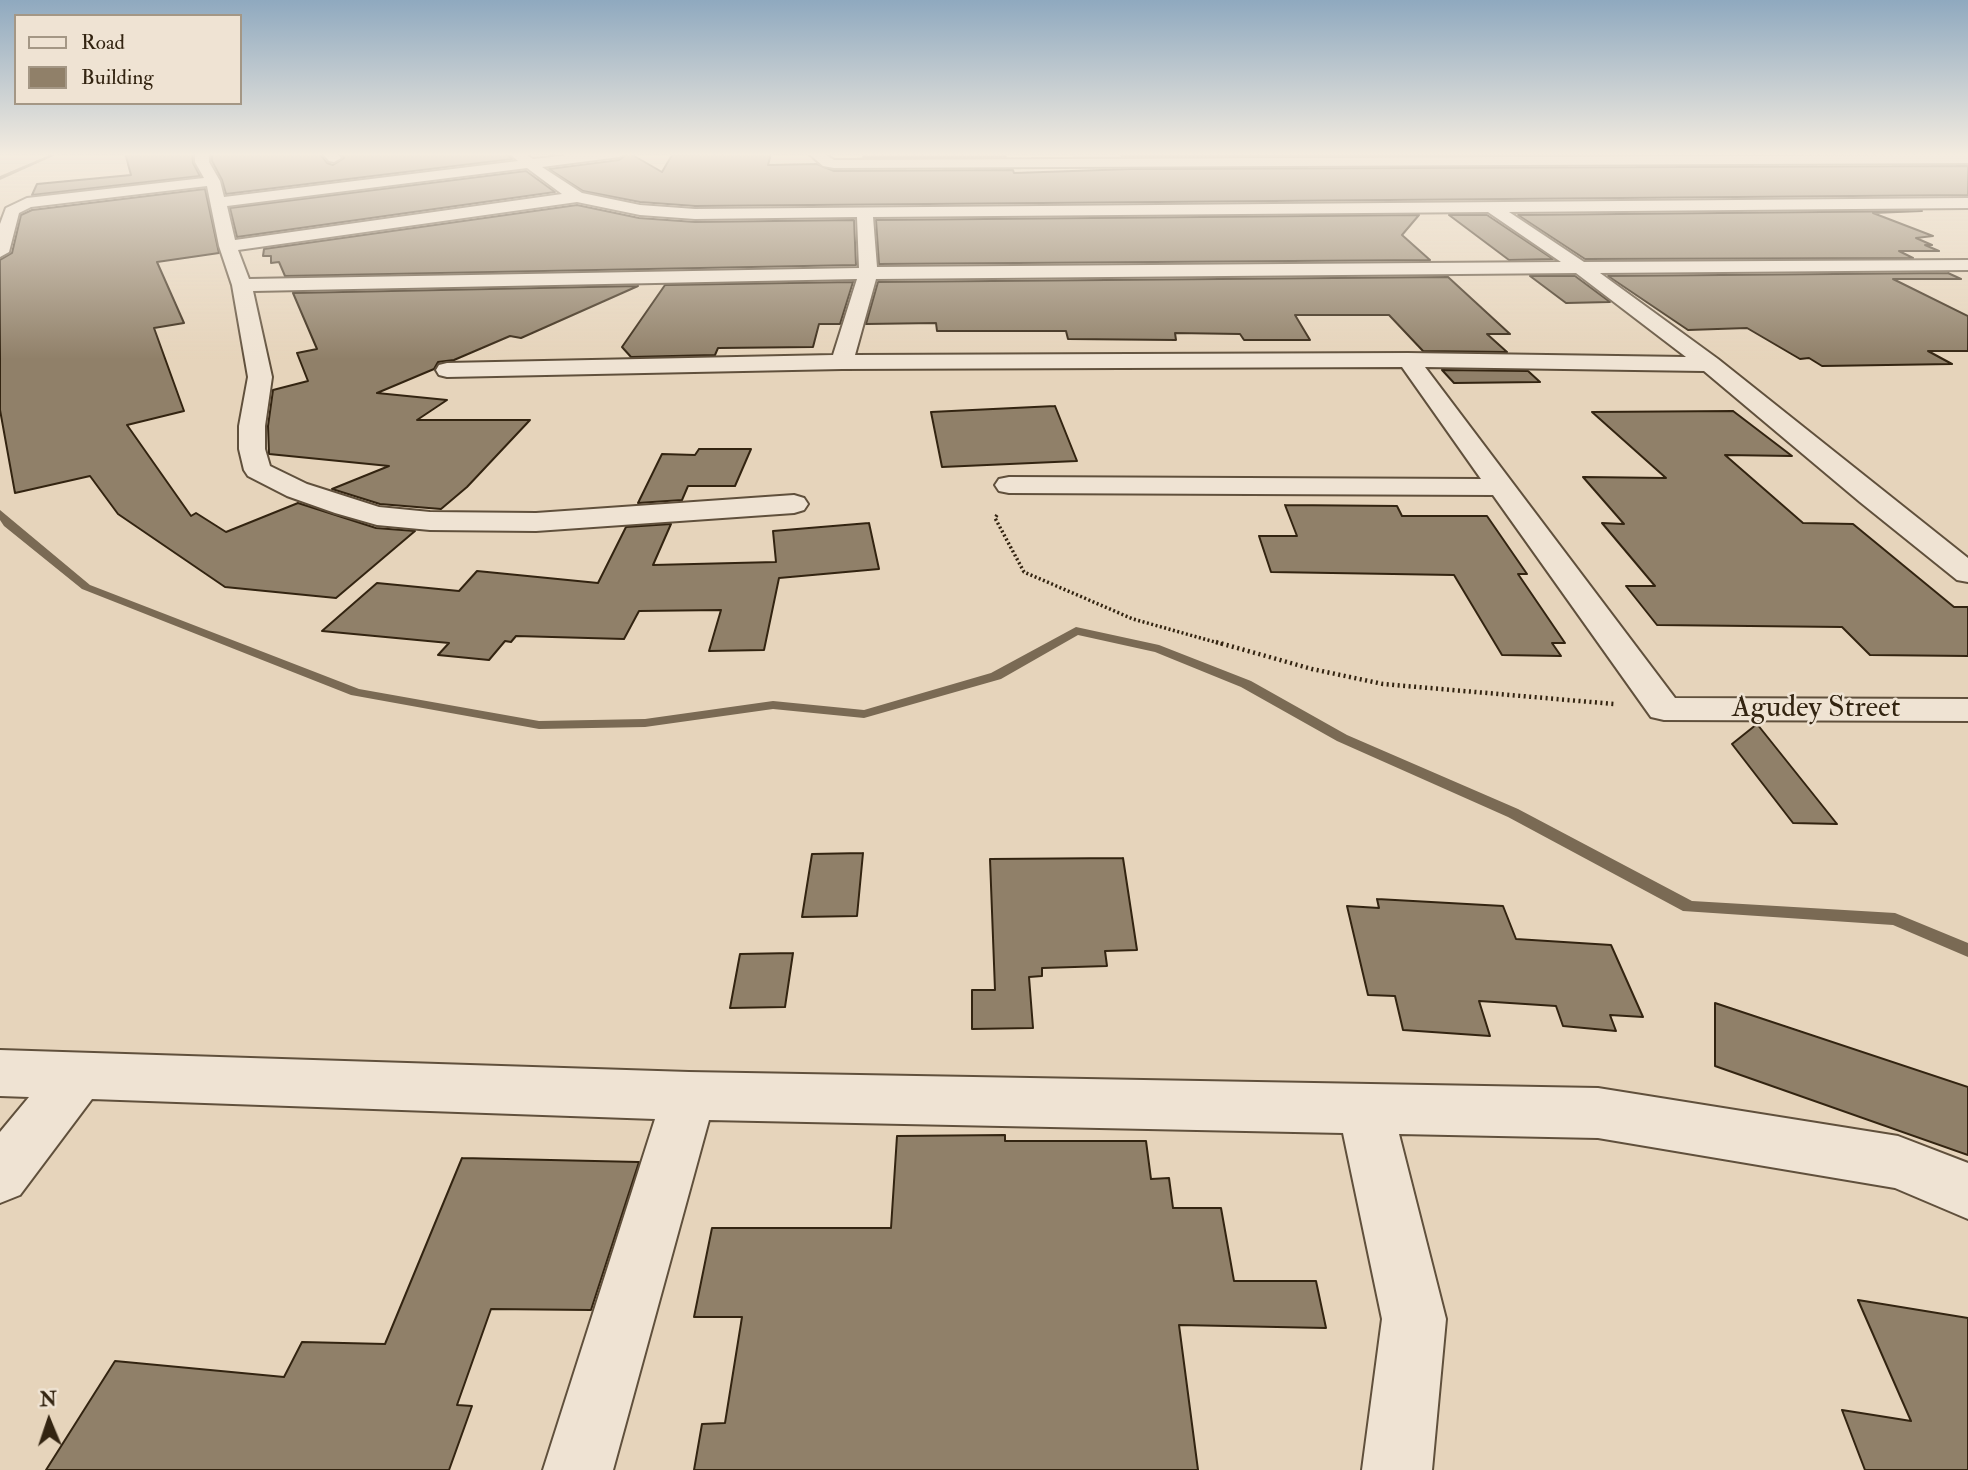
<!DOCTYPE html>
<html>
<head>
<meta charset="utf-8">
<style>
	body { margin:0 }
	#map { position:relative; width:1968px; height:1470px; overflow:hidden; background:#e6d4bb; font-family:"IM FELL Double Pica",serif }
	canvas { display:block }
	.legend { position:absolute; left:14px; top:14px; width:228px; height:91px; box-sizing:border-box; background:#efe3d3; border:2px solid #a49785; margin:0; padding:9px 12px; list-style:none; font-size:21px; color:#332411 }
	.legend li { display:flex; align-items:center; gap:14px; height:35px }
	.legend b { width:35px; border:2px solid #a49785 }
	.north { position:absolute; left:14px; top:1386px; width:70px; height:70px; -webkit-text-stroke:5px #efe3d3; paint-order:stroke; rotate:358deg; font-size:19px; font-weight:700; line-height:28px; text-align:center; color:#332411 }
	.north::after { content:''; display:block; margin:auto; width:24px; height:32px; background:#332411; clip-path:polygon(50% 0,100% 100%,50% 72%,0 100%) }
</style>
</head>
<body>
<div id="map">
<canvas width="1968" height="1470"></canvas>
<ul class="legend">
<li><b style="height:9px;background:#efe3d3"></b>Road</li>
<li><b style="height:19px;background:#908069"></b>Building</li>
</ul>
<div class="north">N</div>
</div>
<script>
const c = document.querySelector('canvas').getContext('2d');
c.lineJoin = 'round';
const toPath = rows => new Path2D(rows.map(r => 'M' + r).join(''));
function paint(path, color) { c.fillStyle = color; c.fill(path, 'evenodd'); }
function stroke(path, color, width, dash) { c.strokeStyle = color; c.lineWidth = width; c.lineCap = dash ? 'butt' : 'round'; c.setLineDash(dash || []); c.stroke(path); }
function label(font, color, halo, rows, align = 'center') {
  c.font = font + ' "IM FELL Double Pica",serif'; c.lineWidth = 5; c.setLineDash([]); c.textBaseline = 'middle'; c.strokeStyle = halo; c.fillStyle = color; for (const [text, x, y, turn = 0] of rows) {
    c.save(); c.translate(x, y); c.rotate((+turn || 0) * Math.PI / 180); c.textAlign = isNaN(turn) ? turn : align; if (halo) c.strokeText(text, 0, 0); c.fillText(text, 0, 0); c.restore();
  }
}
paint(toPath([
	[54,153,60,153,0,180,0,176,54,153],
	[0,510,90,585,359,689,539,721,645,719,773,701,864,710,991,673,1076,627,1159,645,1251,681,1347,735,1518,809,1692,901,1895,913,1968,943,1968,957,1893,925,1683,911,1508,817,1337,741,1241,687,1155,652,1078,635,1001,679,864,718,773,709,645,727,539,729,351,695,82,589,4,526,0,520,0,510]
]), '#7a6a54');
const building = toPath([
	[125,153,192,153,193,163,200,176,32,195,37,184,131,175,125,153],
	[212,153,319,153,327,163,333,165,344,158,340,153,506,153,512,159,226,194,222,180,212,161,212,153],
	[629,153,662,172,672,155,729,153,768,153,771,154,768,165,817,164,834,171,1013,170,1014,173,1131,169,1968,166,1968,195,695,206,640,202,583,191,549,169,619,160,629,153],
	[865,153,1005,154,1006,157,863,157,865,153],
	[1229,153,1754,153,1122,156,1120,154,1229,153],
	[526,171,555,192,237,237,230,208,526,171],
	[205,189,219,253,157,262,184,323,154,328,184,411,127,425,191,516,196,513,226,532,298,503,376,528,415,531,336,598,225,587,118,514,90,476,15,493,0,410,0,260,12,253,21,215,32,210,205,189],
	[577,205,639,218,695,222,854,220,856,265,285,276,279,262,271,263,271,256,263,256,264,249,577,205],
	[1922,211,1873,213,1933,236,1916,238,1932,245,1925,245,1939,251,1899,251,1913,258,1585,259,1518,215,1922,211],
	[1419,215,1402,235,1430,260,879,264,876,220,1419,215],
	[1449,215,1487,215,1553,259,1509,260,1449,215],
	[1948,273,1961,279,1893,279,1968,316,1968,351,1928,351,1952,364,1822,366,1809,358,1800,359,1747,328,1688,330,1608,276,1948,273],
	[1530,276,1575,276,1610,302,1566,303,1530,276],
	[1448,277,1510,334,1487,334,1507,352,1423,351,1389,315,1295,315,1310,340,1244,340,1240,334,1175,333,1176,340,1068,339,1066,331,937,331,936,323,866,324,878,282,1448,277],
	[853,282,840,324,819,324,813,347,718,348,715,355,631,357,622,347,665,285,853,282],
	[638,286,521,338,510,336,454,360,438,362,434,369,377,393,447,400,417,420,530,420,467,487,441,509,380,504,332,489,389,466,269,454,268,426,273,390,308,381,297,353,317,349,293,293,638,286],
	[1442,370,1528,371,1540,382,1454,383,1442,370],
	[1055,406,1077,461,942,467,931,412,1055,406],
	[1733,411,1792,456,1725,455,1803,523,1853,524,1954,607,1968,607,1968,656,1870,655,1842,627,1657,625,1626,586,1655,586,1602,523,1624,524,1583,477,1666,478,1592,412,1733,411],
	[699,449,751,449,735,486,688,486,682,500,638,503,662,454,695,455,699,449],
	[1285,505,1397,506,1402,516,1487,516,1527,574,1518,574,1565,643,1552,643,1561,656,1502,655,1454,575,1271,572,1259,536,1297,536,1285,505],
	[869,523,879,569,779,578,764,650,709,651,721,610,639,611,624,639,516,636,511,642,505,641,489,660,438,655,449,643,322,631,377,583,459,591,477,571,598,583,626,527,671,524,653,565,776,562,773,531,869,523],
	[1757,724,1837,824,1793,823,1732,744,1757,724],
	[863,853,857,916,802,917,812,854,863,853],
	[1123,858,1137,950,1105,951,1107,966,1042,968,1042,976,1029,977,1033,1028,972,1029,972,990,995,990,990,859,1123,858],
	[1377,899,1503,906,1516,939,1611,945,1643,1017,1610,1015,1616,1031,1563,1026,1556,1006,1479,1001,1490,1036,1403,1030,1395,996,1368,995,1347,906,1379,908,1377,899],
	[793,953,785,1007,730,1008,740,954,793,953],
	[1715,1003,1968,1087,1968,1155,1715,1066,1715,1003],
	[1005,1135,1005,1141,1146,1141,1151,1179,1169,1178,1173,1208,1221,1208,1234,1281,1316,1281,1326,1328,1179,1325,1198,1470,694,1470,702,1424,725,1423,742,1317,694,1317,712,1228,891,1228,897,1136,1005,1135],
	[462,1158,639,1162,591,1310,491,1309,457,1405,472,1406,449,1470,46,1470,115,1361,284,1377,302,1342,385,1344,462,1158],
	[1858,1300,1968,1318,1968,1470,1865,1470,1842,1410,1911,1421,1858,1300]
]);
paint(building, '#908069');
stroke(building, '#332411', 2);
const minor = toPath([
	[195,153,209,153,209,162,220,181,224,197,518,161,509,153,524,153,533,159,587,153,626,153,619,157,542,167,582,193,640,205,695,209,1968,198,1968,208,1509,212,1584,262,1968,260,1968,270,1600,273,1718,359,1968,558,1968,582,1957,580,1860,502,1704,371,1425,367,1675,698,1968,699,1968,721,1664,720,1651,717,1493,495,1009,493,999,491,995,485,999,479,1009,477,1481,479,1402,367,842,369,447,377,439,375,436,370,439,365,447,363,833,355,857,279,253,291,272,377,265,426,265,449,270,466,307,484,379,507,430,512,536,513,794,495,804,498,808,504,804,510,794,513,536,531,430,530,377,525,335,513,287,496,248,476,244,470,239,449,239,426,248,377,232,285,219,246,207,186,31,207,19,213,9,252,0,257,0,224,6,208,27,198,204,178,195,162,195,153],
	[527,168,562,194,235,240,227,206,527,168],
	[577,202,640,215,695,219,857,217,859,268,249,279,238,250,577,202],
	[1488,212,1561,262,877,267,873,217,1488,212],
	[1576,273,1686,357,1408,353,855,355,876,279,1576,273],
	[322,153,337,153,341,158,334,162,329,161,322,153],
	[808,153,823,153,834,160,1968,155,1968,163,834,168,823,166,808,153],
	[0,1050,689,1072,1598,1088,1898,1136,1968,1163,1968,1219,1895,1188,1598,1138,1399,1134,1446,1319,1432,1470,1362,1470,1382,1319,1343,1133,709,1120,613,1470,543,1470,655,1119,92,1099,20,1195,0,1203,0,1132,29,1097,0,1096,0,1050]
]);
stroke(minor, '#60503c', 4);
stroke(toPath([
	[997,515,995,518,1024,572,1133,619,1222,644]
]), '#332411', 3.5, [2, 2.5]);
stroke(toPath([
	[1216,642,1312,669,1383,684,1614,704]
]), '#332411', 4.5, [2, 3.5]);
paint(minor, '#efe3d3');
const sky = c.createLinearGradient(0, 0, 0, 359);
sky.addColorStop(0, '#8fa9bf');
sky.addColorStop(0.43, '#f4ece0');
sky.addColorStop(1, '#f4ece000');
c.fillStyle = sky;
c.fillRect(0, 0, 1968, 359);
label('30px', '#332411', '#efe3d3', [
	["Agudey Street",1816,710]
]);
</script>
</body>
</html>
